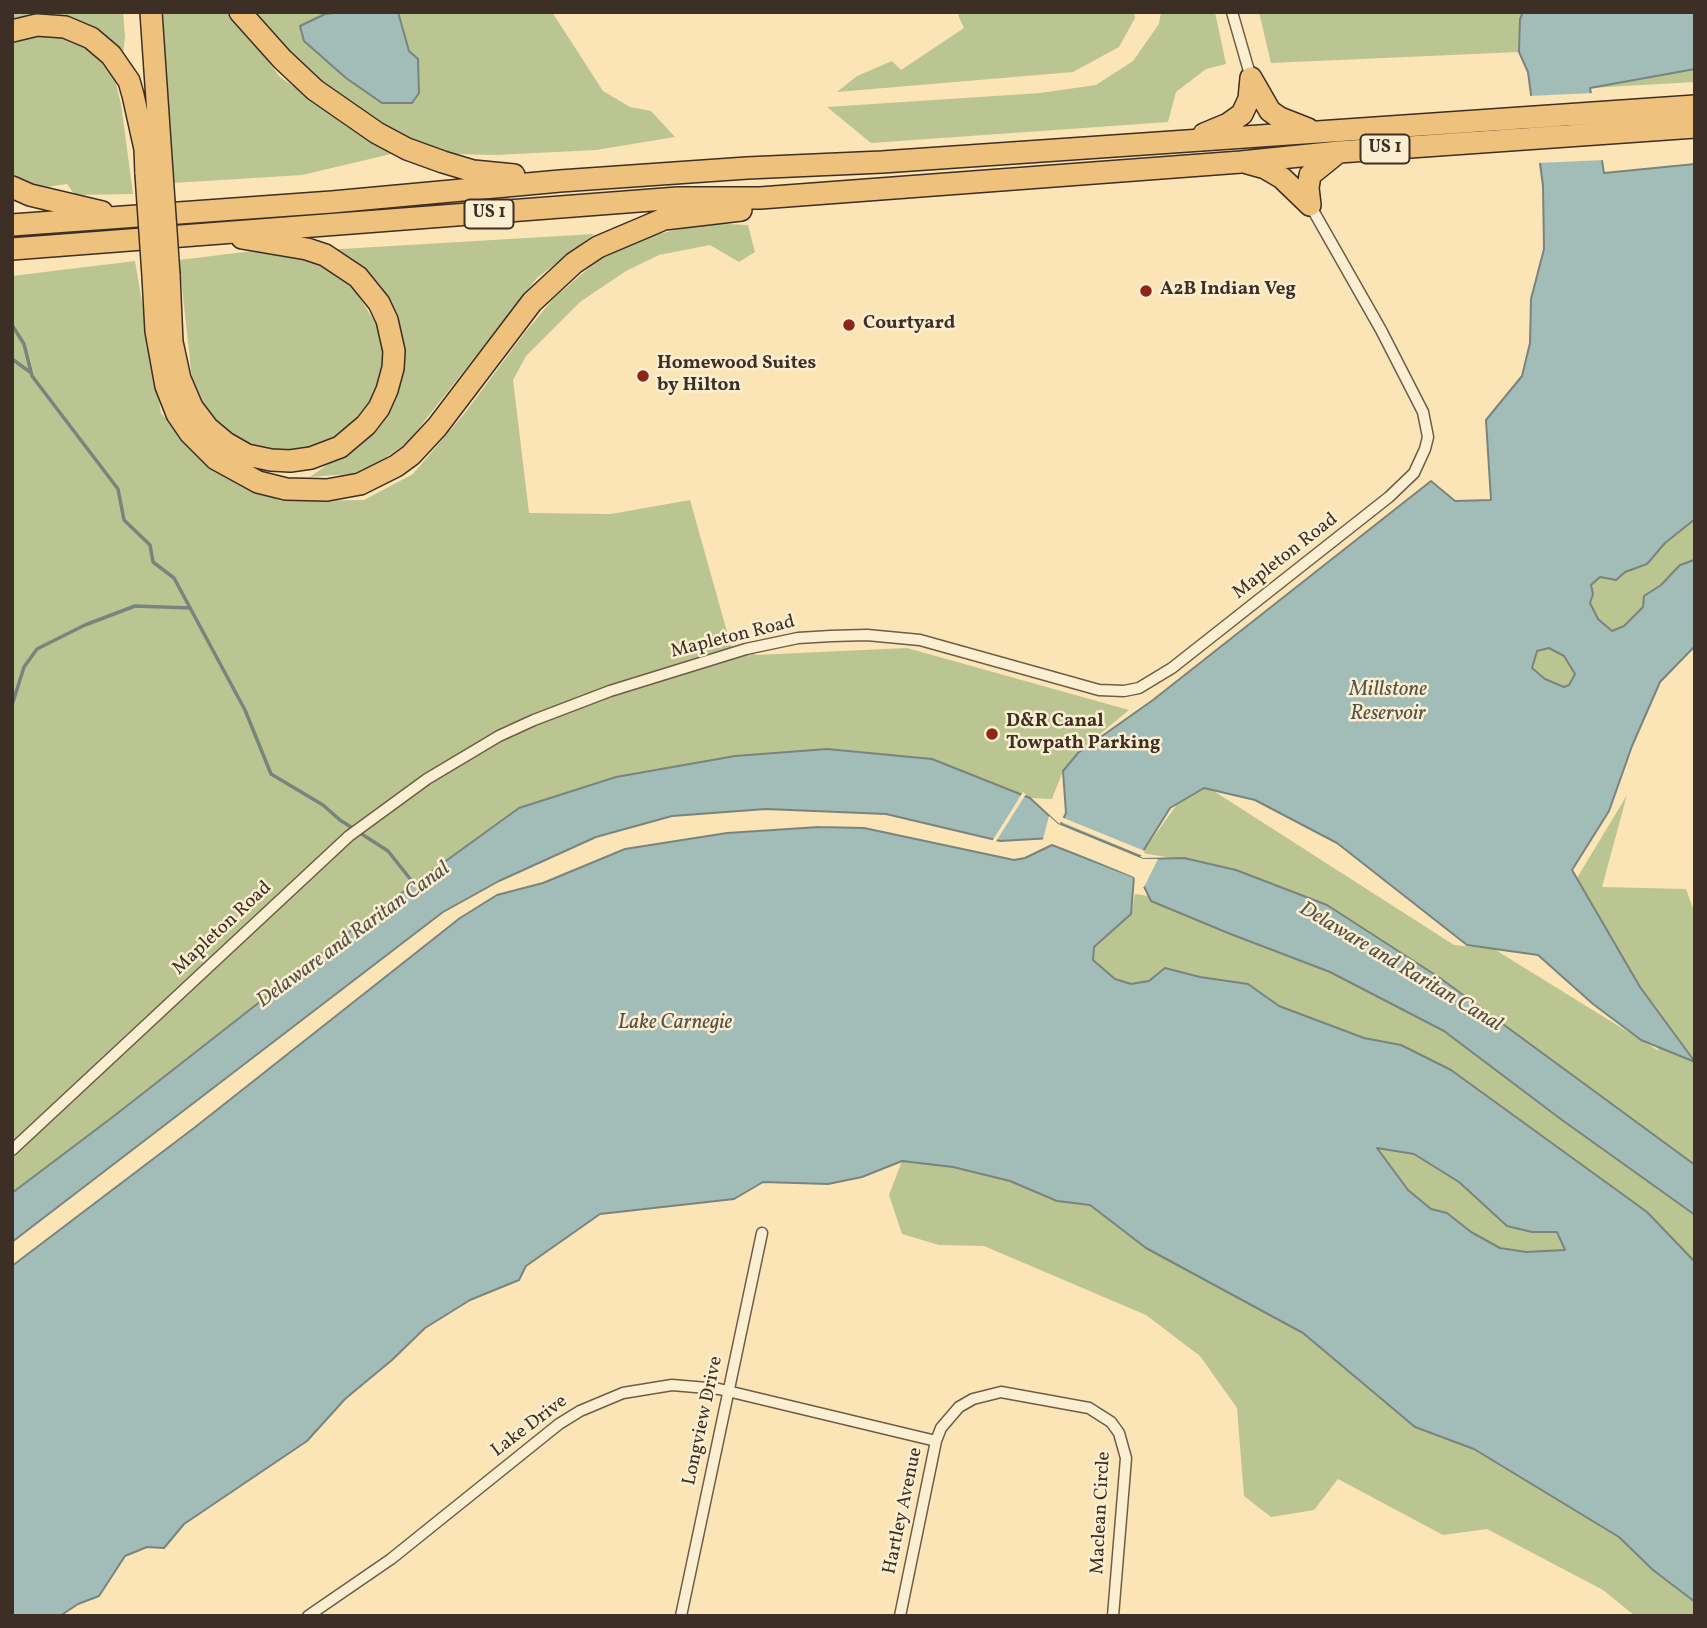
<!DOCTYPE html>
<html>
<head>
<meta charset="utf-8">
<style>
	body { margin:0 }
	#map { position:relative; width:1707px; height:1628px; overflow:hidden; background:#fbe5b7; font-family:Vollkorn,serif }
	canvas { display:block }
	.frame { position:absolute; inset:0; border:14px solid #3d2e26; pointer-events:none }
</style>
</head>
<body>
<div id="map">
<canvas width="1707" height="1628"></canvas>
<div class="frame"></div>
</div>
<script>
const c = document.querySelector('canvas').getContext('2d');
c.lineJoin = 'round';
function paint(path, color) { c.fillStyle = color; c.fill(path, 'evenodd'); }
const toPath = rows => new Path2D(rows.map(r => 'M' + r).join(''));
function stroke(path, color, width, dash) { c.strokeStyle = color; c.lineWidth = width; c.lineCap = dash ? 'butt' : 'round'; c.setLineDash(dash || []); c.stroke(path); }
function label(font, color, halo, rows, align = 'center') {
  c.font = font + ' Vollkorn,serif'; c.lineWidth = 5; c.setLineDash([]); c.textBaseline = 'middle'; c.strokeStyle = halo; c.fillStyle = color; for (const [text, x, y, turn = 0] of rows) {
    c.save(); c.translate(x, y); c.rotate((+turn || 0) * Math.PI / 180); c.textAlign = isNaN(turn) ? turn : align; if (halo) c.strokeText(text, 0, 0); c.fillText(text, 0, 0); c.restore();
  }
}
paint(toPath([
	[12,12,123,12,125,36,123,56,89,25,54,15,12,21],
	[156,12,231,12,280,77,391,154,302,175,173,183],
	[253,12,340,12,325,14,409,51,398,12,552,12,603,91,630,107,651,111,675,137,596,150,495,155,455,154,417,145,376,124,319,80,276,41],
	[963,12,1134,12,1135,18,1119,47,1073,72,837,92,857,76,892,61,901,70,964,28,958,15],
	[1161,12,1215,12,1226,64,1206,69,1176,92,1168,122,871,143,827,107,1040,93,1096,85,1133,61,1159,24],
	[1259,12,1523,12,1520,20,1519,52,1271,63],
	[32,33,60,34,91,47,113,72,121,104,133,194,75,195,67,184,33,189,12,179,12,43],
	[1695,69,1695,82,1590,88],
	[706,223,748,225,755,252,739,262,710,245,659,255,626,271,580,302,526,356,513,380,529,513,611,514,690,500,731,646,756,655,907,648,1129,710,1077,753,1063,771,1052,799,1030,798,932,759,827,749,367,918,114,1116,12,1193,12,276,135,261,161,413,214,472,281,501,364,500,413,474,464,414,523,335,553,299,598,260,650,236],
	[594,234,537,278,408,442,363,473,310,477,377,429,401,382,398,324,377,284,324,250],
	[253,251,314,260,354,289,389,344,369,410,334,443,281,453,235,439,194,397,179,260],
	[1695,519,1694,560,1680,565,1661,585,1645,596,1643,607,1624,626,1613,631,1598,619,1590,603,1593,594,1591,585,1601,577,1616,580,1625,572,1647,564,1665,543],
	[1549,648,1564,656,1575,674,1569,685,1564,687,1545,679,1532,668,1537,651],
	[1209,788,1454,945,1494,949,1659,1051,1577,878,1627,795,1602,887,1686,889,1695,914,1695,1262,1647,1212,1451,1070,1401,1045,1364,1038,1279,1006,1248,984,1200,977,1165,968,1149,981,1131,984,1115,979,1093,960,1094,947,1131,914,1135,894,1155,897,1172,858,1142,853,1188,789],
	[1376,1147,1414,1154,1459,1182,1507,1226,1532,1232,1558,1232,1565,1250,1526,1252,1500,1248,1471,1232,1447,1214,1431,1209,1408,1190],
	[902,1161,953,1167,1010,1181,1057,1201,1090,1205,1146,1248,1303,1333,1415,1427,1474,1449,1619,1537,1653,1570,1695,1602,1695,1616,1635,1616,1603,1590,1487,1529,1443,1535,1338,1479,1314,1510,1271,1517,1244,1496,1237,1408,1200,1356,1146,1315,984,1246,939,1245,902,1234,889,1195]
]), '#bac592');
const water = toPath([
	[340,12,398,12,409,51,418,59,419,93,412,103,382,103,346,78,304,41,300,26,325,14,340,12],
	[1523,12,1695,12,1695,69,1590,88,1604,173,1695,164,1695,519,1665,543,1647,564,1625,572,1616,580,1600,577,1591,585,1593,594,1590,603,1598,619,1612,631,1624,626,1643,607,1644,596,1661,585,1680,565,1694,560,1695,548,1695,646,1660,682,1632,746,1609,811,1572,870,1640,987,1695,1062,1641,1040,1593,1004,1538,955,1467,945,1337,843,1255,800,1204,788,1170,808,1140,856,1061,824,1066,813,1063,771,1078,753,1153,700,1431,481,1455,501,1491,500,1486,420,1522,376,1530,343,1531,299,1544,249,1543,186,1528,72,1519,52,1520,19,1523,12],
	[1549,648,1564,656,1575,674,1569,685,1564,687,1545,679,1532,668,1537,651,1549,648],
	[827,749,932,759,1030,798,1058,824,1143,859,1184,858,1236,870,1327,905,1440,978,1695,1165,1695,1215,1562,1120,1444,1031,1330,972,1228,933,1151,901,1137,872,1052,838,1000,841,886,814,766,809,672,816,596,837,499,881,443,912,12,1242,12,1193,114,1116,367,918,519,808,616,777,735,756,827,749],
	[819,827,864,828,1014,860,1025,858,1052,845,1134,877,1131,914,1094,947,1093,960,1115,979,1131,984,1149,981,1165,968,1200,977,1248,984,1279,1006,1364,1038,1401,1045,1451,1070,1647,1212,1695,1262,1695,1602,1653,1570,1619,1537,1474,1449,1415,1427,1303,1333,1146,1248,1090,1205,1057,1201,1010,1181,953,1167,902,1161,862,1177,828,1184,763,1182,734,1199,600,1214,526,1266,519,1280,470,1300,425,1328,392,1360,345,1399,307,1441,184,1524,164,1548,147,1547,125,1556,99,1596,78,1604,60,1616,12,1616,12,1266,194,1128,460,918,497,895,543,883,625,849,727,833,819,827],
	[1377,1148,1414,1154,1459,1182,1507,1226,1532,1232,1557,1232,1565,1250,1526,1252,1500,1248,1471,1232,1447,1213,1431,1209,1408,1190,1377,1148]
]);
paint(water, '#a2bdb8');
stroke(water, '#7a847e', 2);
paint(toPath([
	[1594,93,1605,160,1537,163,1528,96],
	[1023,792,1026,794,995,843,991,843],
	[1049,816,1058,824,1143,859,1158,859,1144,887,1141,888,1138,882,1138,887,1134,877,1052,843,1045,844,1050,842,1044,842,1043,839],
	[1061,817,1145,851,1143,856,1059,821]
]), '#fbe5b7');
stroke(toPath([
	[12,325,24,344,32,376,118,489,124,520,150,545,153,562,174,578,245,710,271,774,323,805,340,820,388,851,415,885],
	[12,359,30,372],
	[12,705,24,667,37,649,85,625,135,606,190,608]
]), '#7a847e', 3.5);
const street = toPath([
	[1232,12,1251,78],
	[12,1150,349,836,427,779,499,736,534,720,610,691,746,649,798,638,831,636,867,635,920,640,1099,690,1124,691,1139,688,1172,668,1389,497,1414,473,1425,449,1428,437,1423,412,1381,330,1310,205],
	[308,1616,391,1559,559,1424,580,1411,623,1393,672,1385,719,1389,936,1441],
	[681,1616,762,1233],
	[900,1616,936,1441,941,1428,959,1407,973,1399,1001,1392,1089,1408,1111,1422,1119,1433,1126,1458,1113,1616]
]);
const highway = toPath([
	[151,12,162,173],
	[240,12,282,59,315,90,377,133,407,149,443,162,473,171,514,175],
	[12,31,37,25,65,27,91,38,111,55,129,81,133,95,145,149,146,174],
	[1251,78,1270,111,1280,118,1308,129],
	[1204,134,1228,124,1242,114,1249,99,1251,78],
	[1247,163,1265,168,1282,178,1310,205],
	[12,187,30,195,102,212],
	[1310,205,1308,188,1310,175,1336,154],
	[12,225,332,202,560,181,747,168,882,162,1695,106],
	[12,249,678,198,760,198,1241,162,1339,152,1695,127],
	[169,275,172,342,180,379,192,407,208,428,226,443,247,455,271,460,290,461,311,458,340,447,366,425,379,408,387,390,393,368,394,351,387,320,379,303,358,277,325,255,307,249,242,238],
	[153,276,156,331,166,386,177,414,190,433,216,459,258,482,286,489,327,490,360,484,396,466,411,455,437,427,532,302,574,263,598,247,664,219,741,210]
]);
stroke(street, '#6c5c4a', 13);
stroke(highway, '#3d2e26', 24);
stroke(street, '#fceed0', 10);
stroke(highway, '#eec27c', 21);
const highwayBridge = toPath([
	[162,173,169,275],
	[146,174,153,276]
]);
stroke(highwayBridge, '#3d2e26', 24, []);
stroke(highwayBridge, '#eec27c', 21);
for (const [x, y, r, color] of [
	[1146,291,7,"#8f2418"],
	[849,325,7,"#8f2418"],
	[643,376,7,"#8f2418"],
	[992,734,7,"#8f2418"]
]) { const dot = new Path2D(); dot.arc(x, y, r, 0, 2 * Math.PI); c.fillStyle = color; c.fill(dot); stroke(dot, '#fceed0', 2.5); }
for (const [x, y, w] of [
	[1385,149,49],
	[489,214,49]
]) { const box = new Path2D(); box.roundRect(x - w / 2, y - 14.5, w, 29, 5); c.fillStyle = '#fceed0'; c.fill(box); stroke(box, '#3d2e26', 2); }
label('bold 18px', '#3d2e26', null, [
	["US 1",1385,149],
	["US 1",489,214]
]);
label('bold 19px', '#3d2e26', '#fceed0', [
	["A2B Indian Veg",1160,291],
	["Courtyard",863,325],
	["Homewood Suites",657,365],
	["by Hilton",657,387],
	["D&R Canal",1006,723],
	["Towpath Parking",1006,745]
], 'left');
label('19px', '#3d2e26', '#fceed0', [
	["Mapleton Road",1286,557,-38],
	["Mapleton Road",733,638,-14],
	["Mapleton Road",223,929,-43],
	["Longview Drive",704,1421,-78],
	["Lake Drive",530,1427,-37],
	["Hartley Avenue",904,1511,-78],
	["Maclean Circle",1102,1513,-87]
]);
label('italic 21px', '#56524a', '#fceed0', [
	["Millstone",1388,691],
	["Reservoir",1388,715],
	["Delaware and Raritan Canal",354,936,-36],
	["Delaware and Raritan Canal",1400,968,31],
	["Lake Carnegie",675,1024]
]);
</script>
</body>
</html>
